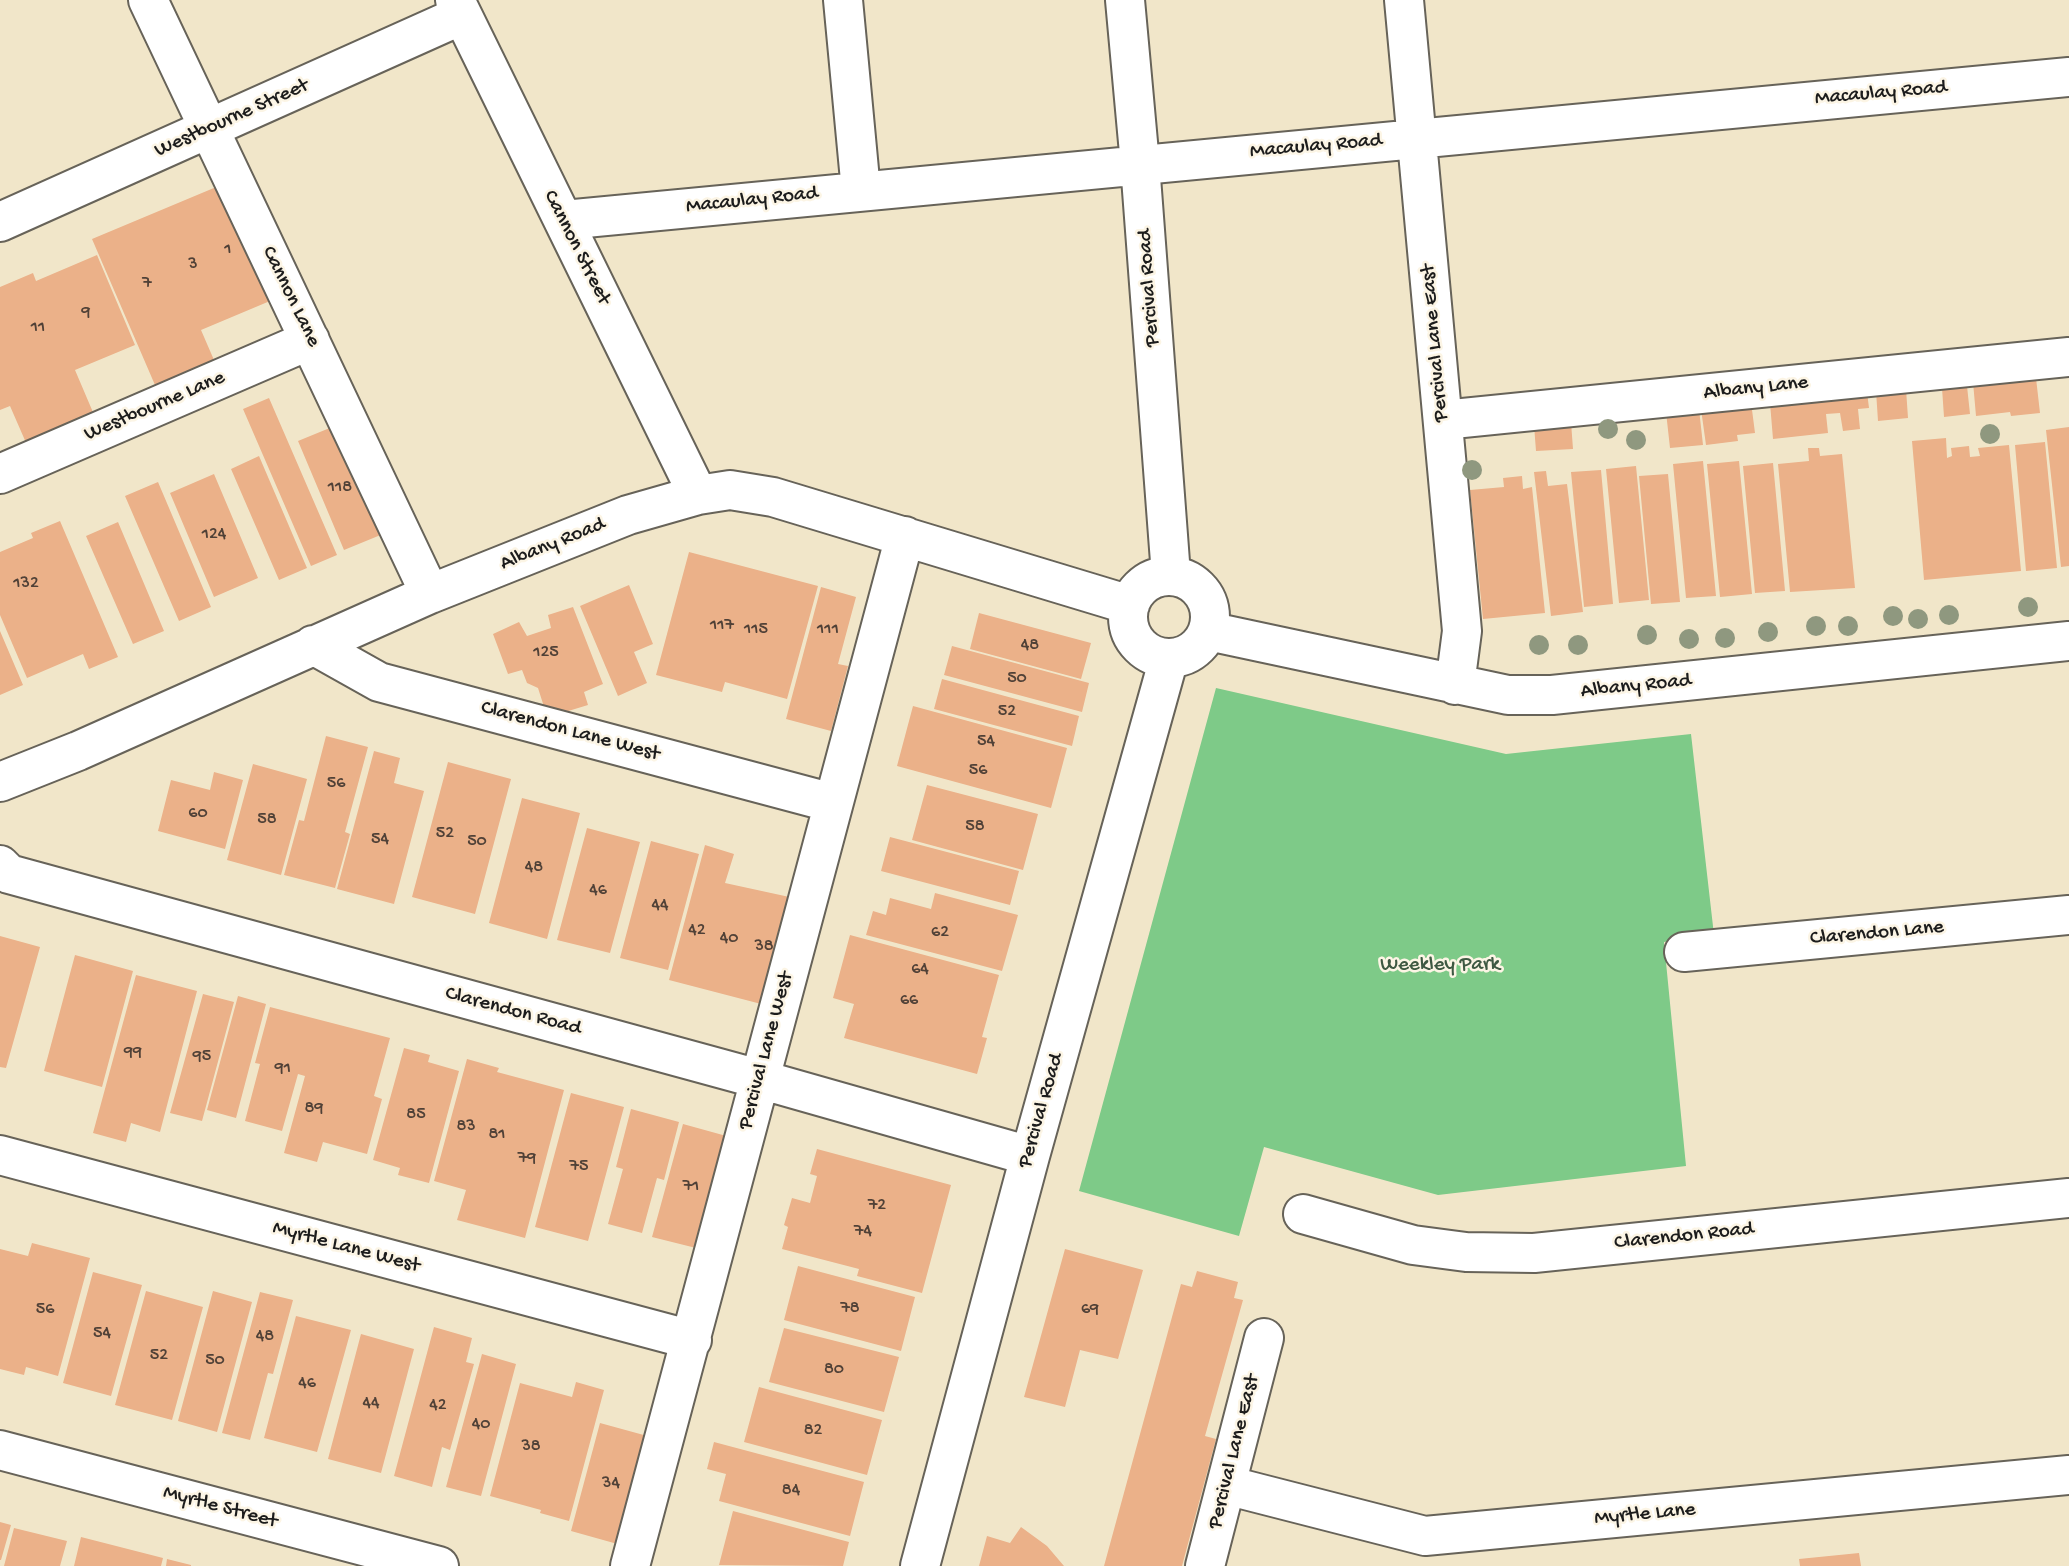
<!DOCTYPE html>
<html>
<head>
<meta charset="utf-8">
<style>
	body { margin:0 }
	canvas { display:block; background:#f1e6c9 }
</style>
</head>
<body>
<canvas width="2069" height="1566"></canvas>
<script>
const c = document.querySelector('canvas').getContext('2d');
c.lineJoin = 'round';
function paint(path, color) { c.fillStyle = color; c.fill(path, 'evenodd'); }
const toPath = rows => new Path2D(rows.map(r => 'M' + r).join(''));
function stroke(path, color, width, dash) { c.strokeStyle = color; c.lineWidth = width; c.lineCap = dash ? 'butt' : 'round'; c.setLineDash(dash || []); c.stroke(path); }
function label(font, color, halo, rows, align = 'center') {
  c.font = font + ' "Gochi Hand",sans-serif'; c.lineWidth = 5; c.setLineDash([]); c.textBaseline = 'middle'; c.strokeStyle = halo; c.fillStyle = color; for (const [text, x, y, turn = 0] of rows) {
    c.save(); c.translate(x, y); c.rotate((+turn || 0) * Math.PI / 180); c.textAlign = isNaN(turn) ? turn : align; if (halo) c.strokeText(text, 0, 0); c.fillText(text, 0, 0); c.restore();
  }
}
paint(toPath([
	[1216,688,1506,754,1691,734,1714,935,1664,942,1686,1166,1438,1195,1264,1147,1239,1236,1079,1191]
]), '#7eca88');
paint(toPath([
	[221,185,270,301,201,330,217,367,158,392,92,239],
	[97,255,135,345,75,370,95,417,27,445,10,406,0,410,0,287,33,273,36,281],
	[2036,378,2040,413,2011,416,2010,412,1976,416,1973,382],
	[1967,386,1970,414,1944,417,1942,388],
	[1906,389,1908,418,1878,421,1876,391],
	[1867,392,1869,408,1858,409,1860,429,1843,431,1840,413,1826,414,1828,433,1773,439,1770,403],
	[269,398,337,555,311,566,243,409],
	[1751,402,1755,433,1737,435,1738,441,1706,445,1701,409],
	[1699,409,1703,445,1670,448,1666,412],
	[1571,422,1573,449,1536,451,1534,425],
	[337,425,383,534,344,550,298,441],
	[2069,427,2069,566,2061,567,2046,430],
	[1946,438,1947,458,1952,456,1951,448,1969,446,1970,457,1980,456,1978,448,2009,445,2021,571,1924,580,1912,441],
	[2045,442,2057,568,2026,571,2015,445],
	[1808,448,1819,448,1820,456,1842,454,1855,588,1790,592,1778,464,1809,461],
	[259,456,307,568,279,580,231,469],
	[1703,461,1716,596,1686,598,1673,464],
	[1739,461,1752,594,1720,597,1707,464],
	[1773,463,1785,591,1755,593,1743,466],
	[1636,466,1649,600,1619,603,1606,469],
	[1601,470,1613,604,1584,607,1571,472],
	[1546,471,1548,486,1567,484,1583,612,1551,616,1534,472],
	[214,474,258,578,214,597,170,493],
	[1668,474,1680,602,1651,604,1639,476],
	[1522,476,1523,489,1532,487,1545,613,1483,619,1470,490,1504,487,1503,478],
	[158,482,211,607,179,621,125,496],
	[60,521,118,657,89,669,83,654,27,678,0,615,0,552,33,538,31,533],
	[118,522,164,631,133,644,86,536],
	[689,552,818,586,787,699,725,682,722,692,656,675],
	[629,585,653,644,634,652,647,683,618,696,580,606],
	[821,587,856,597,838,664,848,666,831,731,786,719],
	[573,607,603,684,584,692,588,705,565,712,545,710,538,688,527,683,522,670,508,674,493,634,519,622,527,636,551,628,548,615],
	[979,613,1091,643,1081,679,970,649],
	[0,631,23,685,0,695],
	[952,646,1089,683,1082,712,944,675],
	[942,679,1079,716,1072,746,934,709],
	[913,706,1067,748,1051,808,897,766],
	[326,736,368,747,345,832,350,834,335,888,284,875,299,820,304,821],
	[374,751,400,758,394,783,424,791,394,904,337,889],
	[448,762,511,779,475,914,412,897],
	[253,764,307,779,281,875,227,860],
	[214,772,243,780,225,849,158,831,171,780,210,790],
	[927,785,1038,814,1023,870,912,840],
	[522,798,580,813,547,939,489,923],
	[587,828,640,842,610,953,557,940],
	[890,837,1019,871,1010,905,881,871],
	[651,841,699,854,668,970,620,958],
	[705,845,734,854,725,883,794,898,765,1005,669,980],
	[935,893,1018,915,1002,971,866,935,873,911,886,915,890,898,931,909],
	[850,935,999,975,982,1037,987,1038,977,1074,844,1038,854,1004,833,998],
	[0,936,40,947,6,1068,0,1067],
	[75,955,133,971,102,1087,44,1071],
	[136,975,197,991,160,1132,131,1123,126,1142,93,1133],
	[203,994,234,1002,202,1121,170,1113],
	[238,996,266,1004,236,1118,207,1110],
	[270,1007,390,1038,374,1096,382,1099,367,1154,323,1142,317,1162,284,1153,305,1076,298,1074,282,1131,245,1121,260,1064,255,1063],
	[404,1048,430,1055,428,1062,459,1071,429,1183,398,1175,400,1168,373,1160],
	[467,1059,499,1068,497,1072,564,1090,525,1238,457,1220,466,1190,434,1181],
	[571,1093,624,1107,588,1241,535,1227],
	[631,1109,679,1122,664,1180,657,1178,642,1233,608,1224,623,1169,616,1167],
	[683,1124,730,1137,700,1249,652,1237],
	[817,1149,951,1185,922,1293,857,1276,859,1269,782,1249,788,1227,784,1225,792,1198,810,1203,817,1176,810,1174],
	[32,1243,90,1258,58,1376,26,1367,24,1375,0,1369,0,1249,28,1256],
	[1065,1249,1143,1270,1118,1359,1080,1350,1065,1407,1024,1397],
	[798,1266,915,1297,901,1351,784,1320],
	[1197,1271,1238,1282,1234,1298,1243,1300,1205,1436,1216,1439,1182,1566,1104,1566,1181,1284,1192,1287],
	[93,1272,142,1285,111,1396,63,1383],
	[146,1291,203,1307,172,1420,115,1405],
	[213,1291,252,1302,217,1432,178,1421],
	[260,1292,293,1300,273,1374,268,1373,250,1440,222,1433],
	[296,1316,351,1330,317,1452,264,1438],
	[434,1327,472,1338,466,1362,474,1364,450,1450,442,1447,432,1487,394,1476],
	[784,1328,899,1357,884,1412,769,1382],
	[361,1334,414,1349,381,1473,328,1459],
	[482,1354,516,1364,481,1496,446,1487],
	[576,1382,604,1390,569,1521,540,1513,541,1510,490,1496,520,1383,572,1397],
	[759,1387,882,1420,867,1475,744,1442],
	[600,1423,651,1437,621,1545,571,1531],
	[714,1442,864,1482,850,1536,719,1501,726,1474,707,1469],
	[733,1511,849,1542,843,1566,719,1565],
	[0,1522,11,1525,1,1560,0,1560],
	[1021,1527,1047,1546,1064,1566,979,1566,987,1536,1010,1543],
	[14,1528,67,1541,60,1566,4,1566],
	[81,1537,163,1558,161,1566,74,1566],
	[1859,1553,1861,1566,1800,1566,1799,1559],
	[167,1559,191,1565,191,1566,166,1566]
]), '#ebb189');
const minor = toPath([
	[148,0,430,594],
	[455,0,698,495],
	[843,0,861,191],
	[1125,0,1140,164,1171,575],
	[1404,0,1462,631,1455,685],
	[564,220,2069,77],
	[0,222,462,15],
	[1443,420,2069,357],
	[0,474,310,340],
	'1128 617a41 41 0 1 1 82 0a41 41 0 1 1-82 0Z',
	[1208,631,1508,695,1552,695,2069,641],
	[313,645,379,682,833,803],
	[0,782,78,751,430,594,628,515,698,495,730,490,773,497,1130,605],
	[0,865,9,874,759,1079,1030,1156],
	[1684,952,2069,915],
	[0,1155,692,1340],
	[1303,1214,1413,1245,1466,1252,1534,1253,2069,1198],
	[0,1450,439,1566],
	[1226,1485,1425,1536,2069,1475],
	[630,1566,905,536],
	[920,1566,1030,1156,1169,658],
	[1205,1566,1264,1338]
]);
stroke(minor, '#676359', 42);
stroke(minor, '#fff', 38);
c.fillStyle = '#8f987f';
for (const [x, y] of [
	[1608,429],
	[1990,434],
	[1636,440],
	[1472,470],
	[2028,607],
	[1949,615],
	[1893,616],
	[1918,619],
	[1816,626],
	[1848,626],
	[1768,632],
	[1647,635],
	[1725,638],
	[1689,639],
	[1539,645],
	[1578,645]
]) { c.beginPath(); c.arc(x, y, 10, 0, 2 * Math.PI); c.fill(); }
label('18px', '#504137', null, [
	["1",228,250],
	["3",193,265],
	["7",147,284],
	["9",86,313],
	["11",38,328],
	["118",340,488],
	["124",214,535],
	["132",26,584],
	["117",722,626],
	["115",756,630],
	["111",828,630],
	["48",1030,646],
	["125",546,653],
	["50",1017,679],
	["52",1007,712],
	["54",986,742],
	["56",978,771],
	["56",336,784],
	["60",198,814],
	["58",267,820],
	["58",975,827],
	["52",445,834],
	["54",380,840],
	["50",477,842],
	["48",534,868],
	["46",598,891],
	["44",660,906],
	["42",697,931],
	["62",940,933],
	["40",729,939],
	["38",764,947],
	["64",920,970],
	["66",909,1001],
	["99",133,1053],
	["95",202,1057],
	["91",283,1069],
	["89",314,1109],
	["85",416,1115],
	["83",466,1127],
	["81",497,1135],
	["79",527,1159],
	["75",579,1167],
	["71",691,1187],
	["72",877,1206],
	["74",863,1232],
	["78",850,1309],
	["56",45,1310],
	["69",1090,1310],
	["54",102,1334],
	["48",265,1337],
	["52",159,1356],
	["50",215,1361],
	["80",834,1370],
	["46",307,1384],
	["44",371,1404],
	["42",438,1406],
	["40",481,1425],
	["82",813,1431],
	["38",531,1447],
	["34",611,1484],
	["84",791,1491]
]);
label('21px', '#1c1c1c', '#fcf5e5', [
	["Macaulay Road",1881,94,-5],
	["Westbourne Street",232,119,-24],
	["Macaulay Road",1316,147,-5],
	["Macaulay Road",752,201,-6],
	["Cannon Street",576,248,63],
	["Percival Road",1150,288,-94],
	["Cannon Lane",290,297,64],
	["Percival Lane East",1436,343,-95],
	["Albany Lane",1756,389,-6],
	["Westbourne Lane",155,407,-23],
	["Albany Road",553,545,-22],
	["Albany Road",1636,687,-6],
	["Clarendon Lane West",570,732,15],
	["Clarendon Lane",1877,934,-5],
	["Clarendon Road",513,1012,15],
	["Percival Lane West",767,1051,-75],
	["Percival Road",1042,1111,-74],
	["Clarendon Road",1684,1237,-6],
	["Myrtle Lane West",346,1248,15],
	["Percival Lane East",1235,1452,-76],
	["Myrtle Street",220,1508,15],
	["Myrtle Lane",1645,1515,-5]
]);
label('21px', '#3e5942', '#fcf5e5', [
	["Weekley Park",1440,966]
]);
</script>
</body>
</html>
